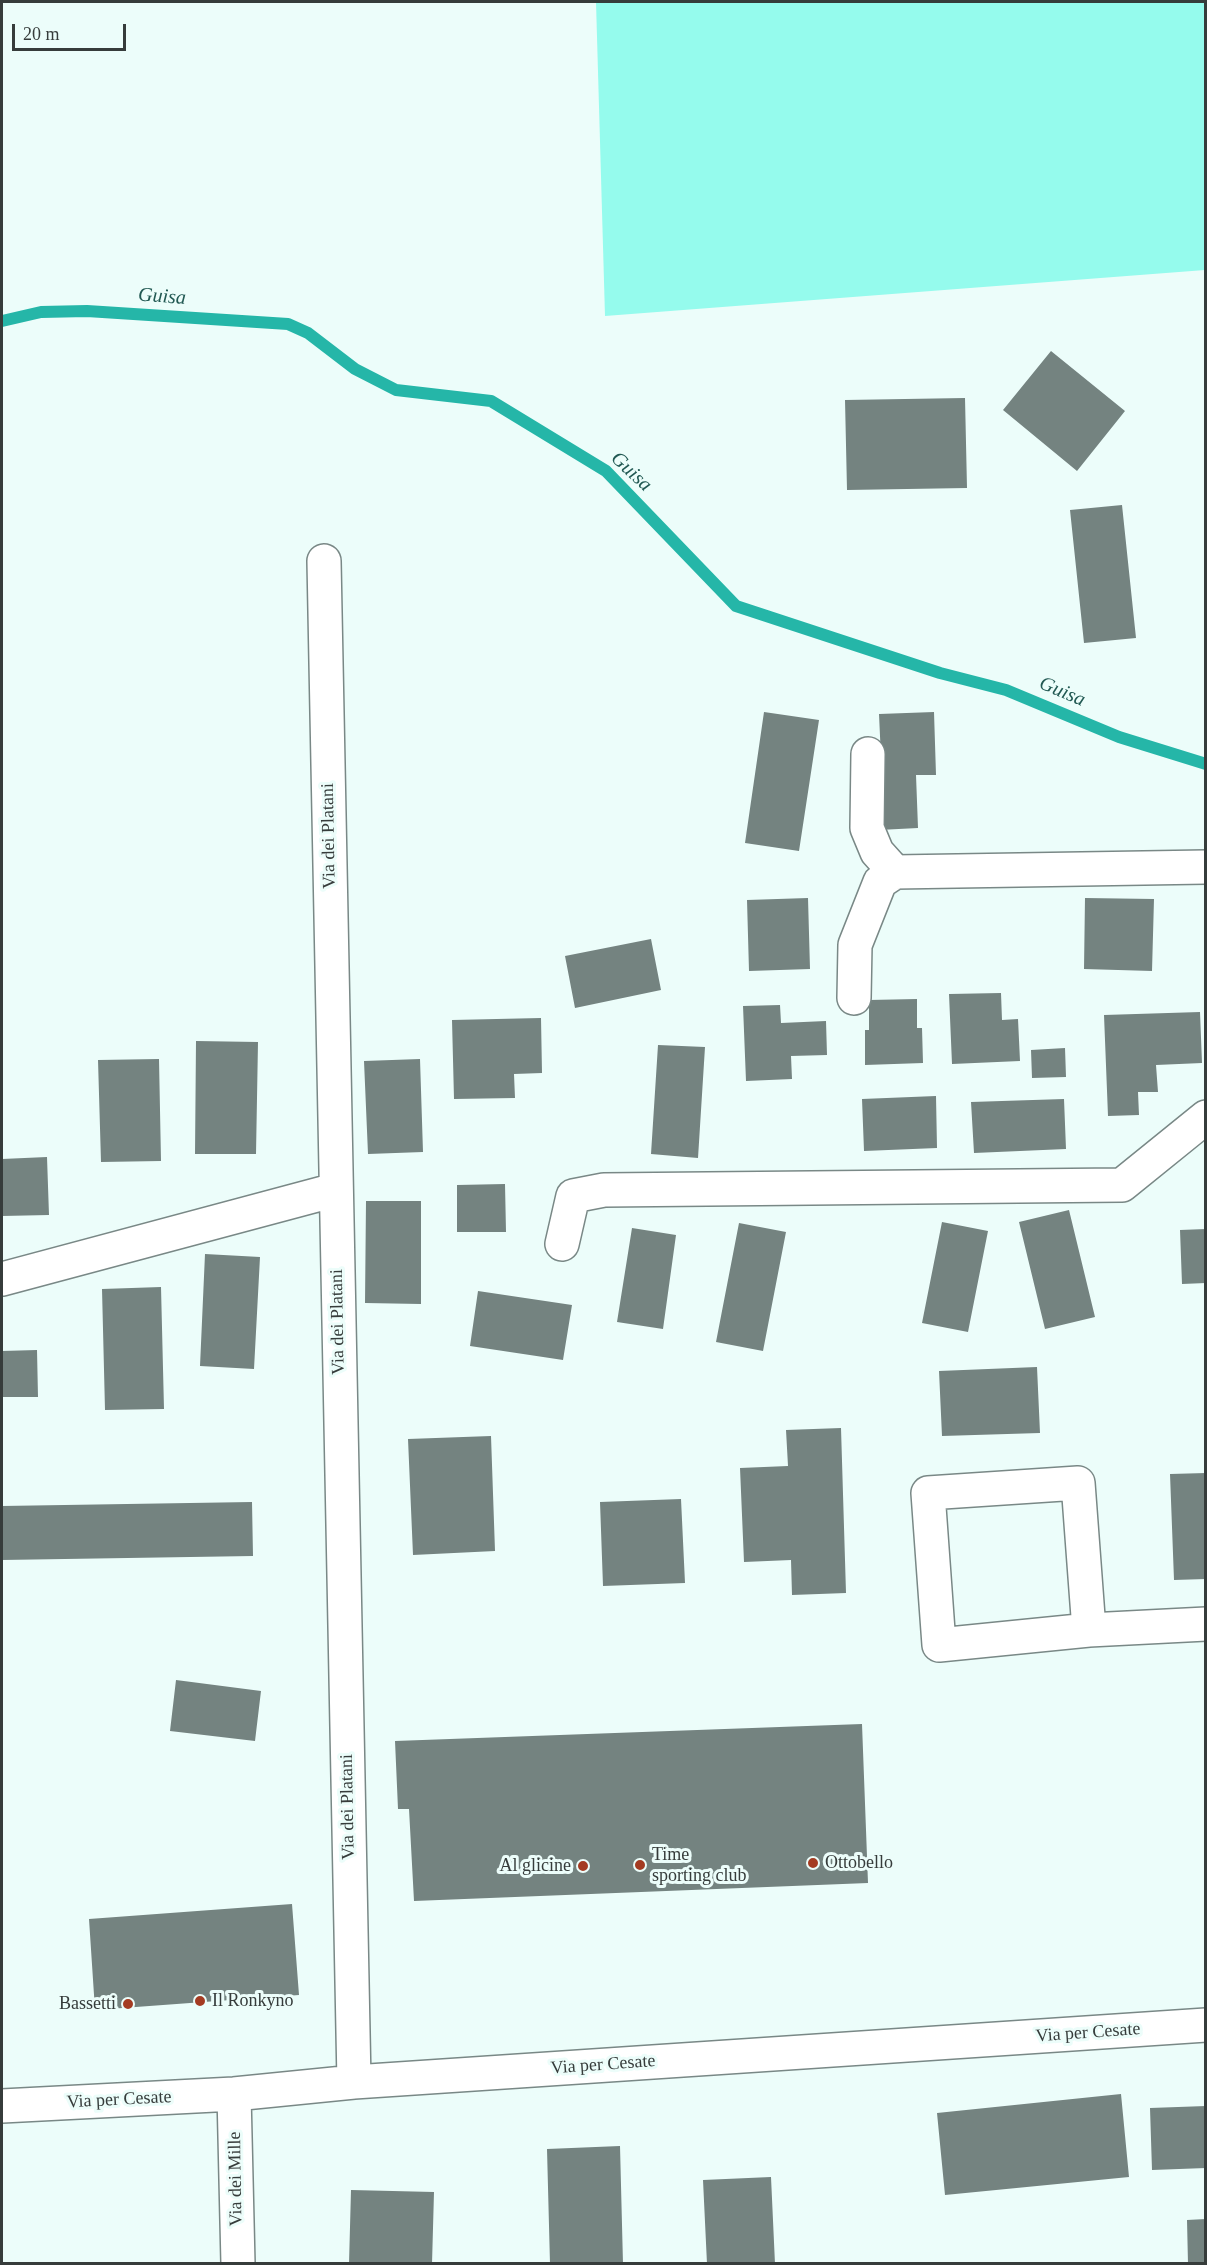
<!DOCTYPE html>
<html>
<head>
<meta charset="utf-8">
<style>
	body { margin:0 }
	#map { position:relative; width:1207px; height:2265px; overflow:hidden; background:#ecfdfa; font-family:"Times New Roman",serif }
	canvas { display:block }
	.frame { position:absolute; inset:0; border:3px solid #363c3b; pointer-events:none }
	.scale { position:absolute; left:12px; top:24px; width:114px; height:27px; box-sizing:border-box; border:3px solid #363c3b; border-top:0; padding-left:8px; font-size:18px; line-height:21px; white-space:nowrap; color:#363c3b; -webkit-text-stroke:4px #ecfdfa; paint-order:stroke }
</style>
</head>
<body>
<div id="map">
<canvas width="1207" height="2265"></canvas>
<div class="frame"></div>
<div class="scale">20 m</div>
</div>
<script>
const c = document.querySelector('canvas').getContext('2d');
c.lineJoin = 'round';
function paint(path, color) { c.fillStyle = color; c.fill(path, 'evenodd'); }
const toPath = rows => new Path2D(rows.map(r => 'M' + r).join(''));
function stroke(path, color, width, dash) { c.strokeStyle = color; c.lineWidth = width; c.lineCap = dash ? 'butt' : 'round'; c.setLineDash(dash || []); c.stroke(path); }
function label(font, color, halo, rows, align = 'center') {
  c.font = font + ' "Times New Roman",serif'; c.lineWidth = 6; c.setLineDash([]); c.textBaseline = 'middle'; c.strokeStyle = halo; c.fillStyle = color; for (const [text, x, y, turn = 0] of rows) {
    c.save(); c.translate(x, y); c.rotate((+turn || 0) * Math.PI / 180); c.textAlign = isNaN(turn) ? turn : align; if (halo) c.strokeText(text, 0, 0); c.fillText(text, 0, 0); c.restore();
  }
}
paint(toPath([
	[596,2,1205,2,1205,270,605,316]
]), '#95fbed');
stroke(toPath([
	[2,321,41,312,87,311,288,324,308,333,355,369,396,390,491,401,606,471,736,606,940,673,1006,690,1119,737,1206,764]
]), '#25b6a8', 12);
paint(toPath([
	[1051,351,1125,411,1077,471,1003,410],
	[965,398,967,488,847,490,845,400],
	[1122,505,1136,638,1084,643,1070,510],
	[764,712,819,720,799,851,745,843],
	[934,712,936,775,916,775,918,828,879,830,881,758,879,714],
	[808,898,810,969,749,971,747,900],
	[1085,898,1154,899,1152,971,1084,969],
	[651,939,661,990,575,1008,565,956],
	[1001,993,1002,1020,1018,1019,1020,1061,952,1064,949,994],
	[917,999,917,1028,922,1028,923,1063,865,1065,865,1030,869,1030,869,1000],
	[780,1005,781,1023,826,1021,827,1055,791,1056,792,1079,746,1081,743,1006],
	[1200,1012,1202,1063,1156,1065,1158,1092,1138,1092,1139,1115,1108,1116,1104,1015],
	[541,1018,542,1073,514,1074,515,1098,454,1099,452,1020],
	[196,1041,258,1042,256,1154,195,1154],
	[658,1045,705,1047,698,1158,651,1154],
	[1065,1048,1066,1077,1032,1078,1031,1050],
	[159,1059,161,1161,101,1162,98,1060],
	[420,1059,423,1152,368,1154,364,1061],
	[936,1096,937,1148,864,1151,862,1099],
	[1064,1099,1066,1149,974,1153,971,1102],
	[47,1157,49,1215,2,1216,2,1159],
	[505,1184,506,1232,457,1232,457,1185],
	[366,1201,421,1201,421,1304,365,1303],
	[1069,1210,1095,1317,1045,1329,1019,1222],
	[942,1222,988,1231,968,1332,922,1323],
	[739,1223,786,1232,763,1351,716,1342],
	[632,1228,676,1235,663,1329,617,1322],
	[1206,1229,1206,1283,1182,1284,1180,1230],
	[205,1254,260,1257,254,1369,200,1366],
	[161,1287,164,1409,105,1410,102,1289],
	[478,1291,572,1305,563,1360,470,1346],
	[37,1350,38,1397,2,1397,2,1351],
	[1037,1367,1040,1433,942,1436,939,1371],
	[841,1428,846,1593,792,1595,791,1560,744,1562,740,1468,788,1466,786,1430],
	[491,1436,495,1551,413,1555,408,1439],
	[1206,1473,1206,1579,1174,1580,1170,1474],
	[681,1499,685,1583,603,1586,600,1502],
	[252,1502,253,1556,2,1560,2,1506],
	[176,1680,261,1691,255,1741,170,1731],
	[862,1724,868,1883,414,1901,409,1809,398,1809,395,1741],
	[292,1904,299,1995,95,2010,89,1919],
	[1121,2094,1129,2177,945,2195,937,2113],
	[1206,2106,1206,2168,1152,2170,1150,2108],
	[620,2146,623,2264,550,2264,547,2149],
	[771,2177,775,2264,707,2264,703,2180],
	[351,2190,434,2192,432,2264,349,2264],
	[1206,2219,1206,2264,1188,2264,1187,2220]
]), '#748380');
const minor = toPath([
	[324,561,354,2082],
	[868,754,867,828,877,852,895,872],
	[854,998,855,945,880,882,895,872,1206,867],
	[562,1244,573,1196,604,1190,1122,1185,1206,1117],
	[2,1279,335,1190],
	[1089,1630,1078,1483,928,1493,939,1645,1089,1630,1206,1624],
	[234,2094,238,2264],
	[2,2106,234,2094,354,2082,1206,2025]
]);
stroke(minor, '#798886', 36);
stroke(minor, '#fff', 33);
for (const [x, y, r, color] of [
	[813,1863,6,"#a43b22"],
	[640,1865,6,"#a43b22"],
	[583,1866,6,"#a43b22"],
	[200,2001,6,"#a43b22"],
	[128,2004,6,"#a43b22"]
]) { const dot = new Path2D(); dot.arc(x, y, r, 0, 2 * Math.PI); c.fillStyle = color; c.fill(dot); stroke(dot, '#ecfdfa', 2); }
label('18px', '#363c3b', '#ecfdfa', [
	["Via dei Platani",329,836,-91],
	["Via dei Platani",338,1322,-91],
	["Via dei Platani",348,1807,-91],
	["Via per Cesate",1088,2033,-4],
	["Via per Cesate",603,2065,-4],
	["Via per Cesate",119,2100,-3],
	["Via dei Mille",236,2179,-91]
]);
label('18px', '#363c3b', '#ecfdfa', [
	["Time",652,1855],
	["sporting club",652,1876],
	["Ottobello",825,1863],
	["Al glicine",571,1866,"right"],
	["Il Ronkyno",212,2001],
	["Bassetti",116,2004,"right"]
], 'left');
label('italic 20px', '#225953', '#ecfdfa', [
	["Guisa",162,297,4],
	["Guisa",631,472,43],
	["Guisa",1062,692,23]
]);
</script>
</body>
</html>
